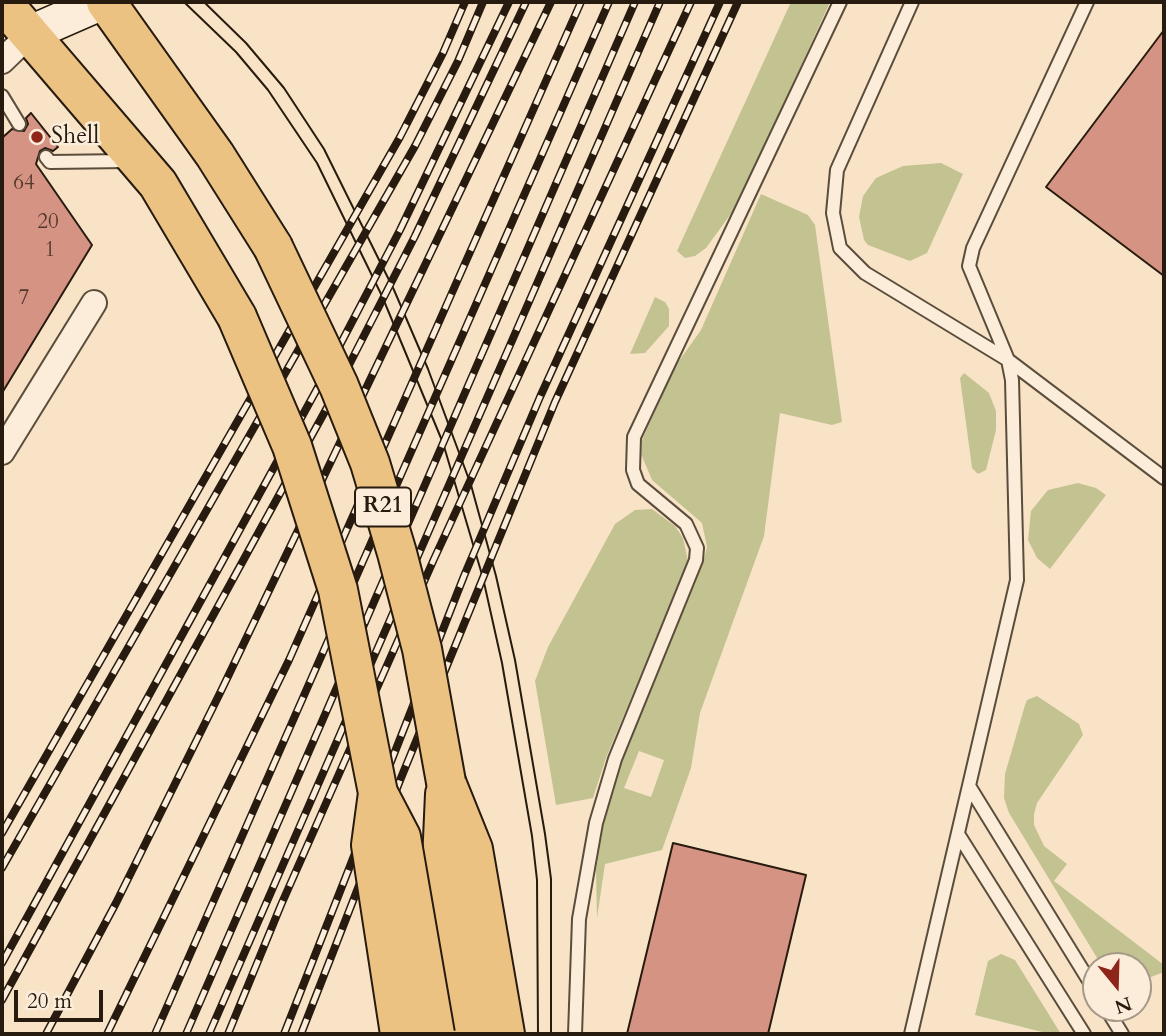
<!DOCTYPE html>
<html>
<head>
<meta charset="utf-8">
<style>
	body { margin:0 }
	#map { position:relative; width:1166px; height:1036px; overflow:hidden; background:#f9e3c6; font-family:Cardo,serif }
	canvas { display:block }
	.frame { position:absolute; inset:0; border:4px solid #261b0e; pointer-events:none }
	.north { position:absolute; left:1082px; top:952px; width:70px; height:70px; box-sizing:border-box; background:#fbedda; border:2px solid #a69988; border-radius:50%; rotate:161deg; font-size:19px; font-weight:700; line-height:28px; text-align:center; color:#261b0e }
	.north::after { content:''; display:block; margin:auto; width:24px; height:32px; background:#8f2418; clip-path:polygon(50% 0,100% 100%,50% 72%,0 100%) }
	.scale { position:absolute; left:14px; top:990px; width:89px; height:32px; box-sizing:border-box; border:4px solid #261b0e; border-top:0; padding-left:9px; font-size:21px; line-height:24px; white-space:nowrap; color:#261b0e; -webkit-text-stroke:5px #fbedda; paint-order:stroke }
</style>
</head>
<body>
<div id="map">
<canvas width="1166" height="1036"></canvas>
<div class="frame"></div>
<div class="north">N</div>
<div class="scale">20 m</div>
</div>
<script>
const c = document.querySelector('canvas').getContext('2d');
c.lineJoin = 'round';
function paint(path, color) { c.fillStyle = color; c.fill(path, 'evenodd'); }
const toPath = rows => new Path2D(rows.map(r => 'M' + r).join(''));
function stroke(path, color, width, dash) { c.strokeStyle = color; c.lineWidth = width; c.lineCap = dash ? 'butt' : 'round'; c.setLineDash(dash || []); c.stroke(path); }
function label(font, color, halo, rows, align = 'center') {
  c.font = font + ' Cardo,serif'; c.lineWidth = 5; c.setLineDash([]); c.textBaseline = 'middle'; c.strokeStyle = halo; c.fillStyle = color; for (const [text, x, y, turn = 0] of rows) {
    c.save(); c.translate(x, y); c.rotate((+turn || 0) * Math.PI / 180); c.textAlign = isNaN(turn) ? turn : align; if (halo) c.strokeText(text, 0, 0); c.fillText(text, 0, 0); c.restore();
  }
}
paint(toPath([
	[791,2,830,2,738,204,706,248,695,256,685,258,677,251],
	[941,163,963,174,927,253,910,261,868,245,864,240,859,217,863,196,876,178,903,166],
	[761,194,808,215,815,225,842,422,832,425,780,413,764,536,700,713,691,768,662,850,605,864,597,918,596,870,609,792,703,563,707,547,702,523,652,480,641,454,642,440,676,365,701,330],
	[639,751,664,760,651,797,624,788],
	[655,297,665,302,669,309,669,326,645,353,630,354],
	[964,373,989,393,996,411,996,430,986,470,978,474,972,468,960,378],
	[1078,483,1096,488,1106,495,1050,569,1037,558,1028,540,1031,511,1048,490],
	[652,509,675,526,683,538,688,561,606,758,593,798,556,805,535,681,548,647,615,524,635,510],
	[1037,696,1079,724,1083,735,1037,803,1034,814,1034,825,1044,846,1067,864,1054,881,1164,965,1164,972,1138,982,1138,966,1102,966,1009,813,1004,798,1005,774,1025,705,1027,700],
	[1001,954,1015,960,1061,1034,1050,1034,975,1015,988,961]
]), '#c3c291');
const building = toPath([
	[1164,30,1164,276,1046,187,1164,30],
	[31,113,58,147,53,151,45,148,40,151,36,164,92,245,2,393,2,138,12,129,24,131,28,124,26,118,31,113],
	[673,843,806,875,768,1034,627,1034,673,843]
]);
paint(building, '#d59384');
stroke(building, '#261b0e', 2);
const lane = toPath([
	[912,2,837,170,833,213,840,248,865,273,1008,360,1164,478],
	[2,96,19,124],
	[46,157,50,162,127,161],
	[969,786,1096,992],
	[958,834,1084,1034],
	[1106,1008,1122,1034],
	[575,1034,579,919,596,823,615,759,696,560,697,548,686,524,638,484,633,470,634,437,840,2],
	[911,1034,1017,580,1012,380,1008,360,969,266,973,248,1087,2]
]);
const street = toPath([
	[2,61,31,33],
	[2,452,94,303]
]);
const secondary = toPath([
	[31,33,102,2]
]);
const primary = toPath([
	[2,2,158,184,237,317],
	[106,2,215,155,273,247],
	[446,782,473,849,505,1034],
	[445,794,442,861,470,1034]
]);
stroke(lane, '#5b4d3c', 16);
stroke(street, '#5b4d3c', 28);
stroke(secondary, '#261b0e', 38);
stroke(primary, '#261b0e', 42);
stroke(lane, '#fbedda', 12);
stroke(street, '#fbedda', 24);
stroke(secondary, '#fbedda', 35);
stroke(primary, '#ecc283', 38);
stroke(toPath([
	[184,2,236,52,268,90,317,163,382,296,443,443,483,578,502,663,532,836,537,880,538,1034],
	[204,2,246,43,284,88,324,149,394,290,428,369,471,485,496,576,515,660,545,834,551,879,551,1034]
]), '#261b0e', 2);
const rail = toPath([
	[2,833,400,137,443,53,465,2],
	[2,868,415,146,458,61,483,2],
	[2,963,317,389,400,230,509,2],
	[2,1000,329,404,415,236,526,2],
	[46,1034,116,903,221,691,551,2],
	[107,1034,289,660,581,2],
	[155,1034,609,2],
	[186,1034,635,2],
	[209,1034,660,2],
	[228,1034,281,905,434,559,691,2],
	[284,1034,464,576,540,397,720,2],
	[301,1034,401,778,555,402,738,2]
]);
stroke(rail, '#261b0e', 8);
stroke(rail, '#fbedda', 5, [16]);
const primaryBridge = toPath([
	[273,247,339,386,370,463,397,553,422,649,446,782],
	[237,317,292,446,338,590,378,793,371,845,400,1034],
	[378,793,401,837,435,1034]
]);
stroke(primaryBridge, '#261b0e', 42, []);
stroke(primaryBridge, '#ecc283', 38);
for (const [x, y, r, color] of [
	[37,137,7,"#8f2418"]
]) { const dot = new Path2D(); dot.arc(x, y, r, 0, 2 * Math.PI); c.fillStyle = color; c.fill(dot); stroke(dot, '#fbedda', 2.5); }
label('21px', '#52392c', null, [
	["64",24,184],
	["20",48,223],
	["1",50,251],
	["7",24,299]
]);
for (const [x, y, w] of [
	[383,507,56]
]) { const box = new Path2D(); box.roundRect(x - w / 2, y - 19.5, w, 39, 5); c.fillStyle = '#fbedda'; c.fill(box); stroke(box, '#261b0e', 2); }
label('bold 23px', '#261b0e', null, [
	["R21",383,507]
]);
label('24px', '#261b0e', '#fbedda', [
	["Shell",51,137]
], 'left');
</script>
</body>
</html>
